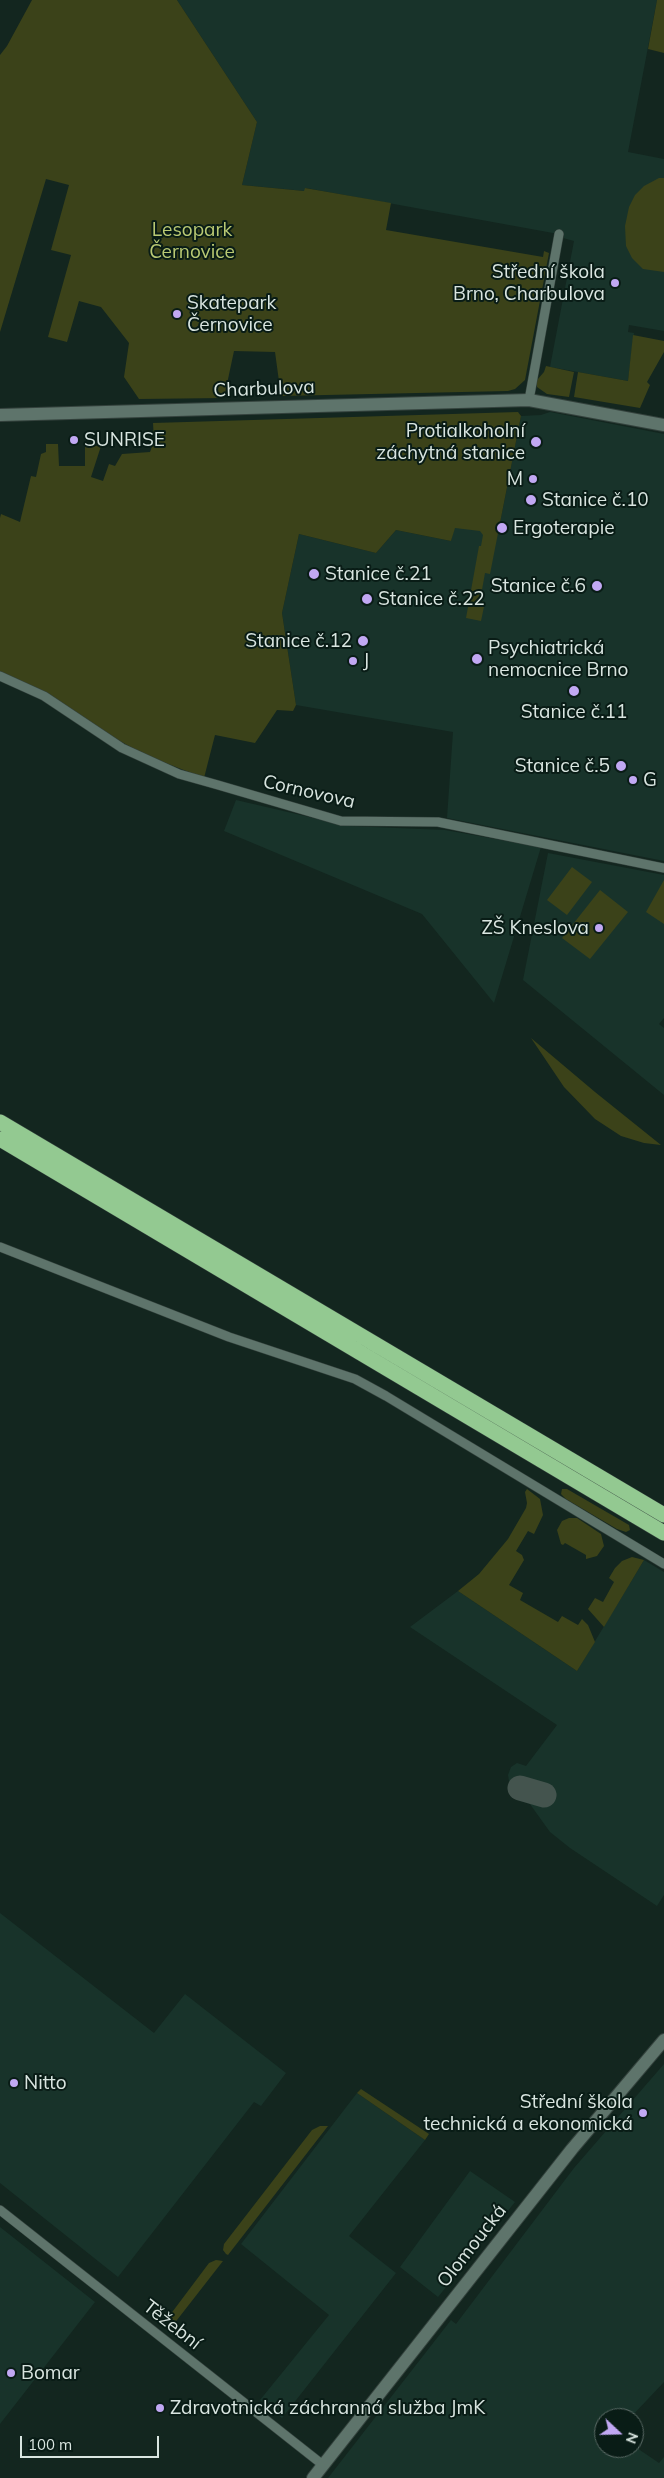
<!DOCTYPE html>
<html>
<head>
<meta charset="utf-8">
<style>
	body { margin:0 }
	#map { position:relative; width:664px; height:2478px; overflow:hidden; background:#13261f; font-family:Mulish,sans-serif }
	canvas { display:block }
	.north { position:absolute; left:594px; top:2408px; width:50px; height:50px; box-sizing:border-box; background:#091c16; border:1px solid #5c6c67; border-radius:50%; rotate:111deg; font-size:14px; font-weight:700; line-height:20px; text-align:center; color:#d9e5e0 }
	.north::after { content:''; display:block; margin:auto; width:18px; height:22px; background:#c1a8f3; clip-path:polygon(50% 0,100% 100%,50% 72%,0 100%) }
	.scale { position:absolute; left:20px; top:2436px; width:139px; height:22px; box-sizing:border-box; border:2px solid #d9e5e0; border-top:0; padding-left:6px; font-size:15px; line-height:18px; white-space:nowrap; color:#d9e5e0; -webkit-text-stroke:4px #091c16; paint-order:stroke }
</style>
</head>
<body>
<div id="map">
<canvas width="664" height="2478"></canvas>
<div class="north">N</div>
<div class="scale">100 m</div>
</div>
<script>
const c = document.querySelector('canvas').getContext('2d');
c.lineJoin = 'round';
function paint(path, color) { c.fillStyle = color; c.fill(path, 'evenodd'); }
const toPath = rows => new Path2D(rows.map(r => 'M' + r).join(''));
function stroke(path, color, width, dash) { c.strokeStyle = color; c.lineWidth = width; c.lineCap = dash ? 'butt' : 'round'; c.setLineDash(dash || []); c.stroke(path); }
function label(font, color, halo, rows, align = 'center') {
  c.font = font + ' Mulish,sans-serif'; c.lineWidth = 4; c.setLineDash([]); c.textBaseline = 'middle'; c.strokeStyle = halo; c.fillStyle = color; for (const [text, x, y, turn = 0] of rows) {
    c.save(); c.translate(x, y); c.rotate((+turn || 0) * Math.PI / 180); c.textAlign = isNaN(turn) ? turn : align; if (halo) c.strokeText(text, 0, 0); c.fillText(text, 0, 0); c.restore();
  }
}
paint(toPath([
	[177,0,657,0,628,152,664,159,664,331,629,325,628,332,634,333,628,381,550,367,574,241,563,238,564,235,306,188,305,191,242,185,257,122],
	[550,412,664,434,664,861,447,818,453,732,296,705,282,613,299,534,376,553,396,530,451,541,454,528,500,523,521,416,541,415],
	[236,800,348,826,445,830,541,847,494,1003,422,914,224,831],
	[548,853,664,875,664,1018,659,1024,664,1028,664,1095,523,980],
	[644,1560,664,1572,664,1895,657,1906,570,1848,550,1832,527,1800,509,1781,508,1775,511,1767,517,1763,526,1766,557,1725,410,1627,458,1591,577,1671],
	[0,1913,154,2033,185,1994,286,2073,261,2106,254,2102,118,2277,0,2183],
	[664,2064,664,2382,630,2418,604,2418,604,2448,634,2448,634,2446,659,2463,664,2457,664,2478,328,2478,451,2320,456,2324,574,2168],
	[357,2093,425,2140,349,2236,396,2273,282,2418,260,2400,329,2315,241,2244],
	[470,2171,515,2202,438,2297,400,2267],
	[0,2227,95,2302,0,2424]
]), '#18332a');
paint(toPath([
	[32,0,177,0,257,122,242,185,304,191,305,188,391,203,386,230,543,257,544,251,549,253,525,380,515,389,508,391,281,396,275,352,234,351,224,398,139,399,124,377,129,343,101,307,79,301,67,342,48,337,71,255,51,250,69,185,46,179,0,332,0,55,7,46],
	[657,0,664,0,664,53,648,49],
	[659,178,664,178,664,272,643,269,632,258,626,246,625,226,629,207,635,195,644,186],
	[633,335,664,341,664,352,647,382,650,385,640,408,574,397,578,372,628,381],
	[546,366,574,372,569,397,547,394,537,387,537,380,544,372],
	[518,412,521,416,490,574,485,573,480,601,485,602,481,621,466,618,479,546,481,546,483,535,480,531,455,528,451,541,396,530,376,553,299,534,282,613,296,705,293,711,277,710,255,743,215,735,204,778,143,754,0,673,0,518,1,514,20,522,31,476,36,477,41,454,46,452,46,444,58,444,59,466,85,466,85,446,101,446,91,477,103,481,109,464,115,466,122,454,150,452,154,441,153,423],
	[572,867,592,882,567,915,547,900],
	[664,880,664,924,646,912],
	[600,890,628,912,590,959,562,938],
	[531,1038,595,1092,661,1145,644,1143,621,1136,595,1119,564,1087],
	[527,1489,540,1499,543,1515,534,1534,528,1531,516,1551,522,1555,524,1560,509,1585,523,1593,520,1600,558,1622,562,1616,578,1625,582,1619,588,1625,595,1642,577,1671,458,1591,479,1574,508,1539,526,1508,527,1503,525,1492],
	[562,1489,567,1489,629,1525,630,1530,626,1532,617,1529,566,1499,561,1494],
	[569,1518,577,1518,601,1534,604,1546,597,1556,586,1559,586,1555,565,1543,563,1545,561,1544,557,1530,562,1521],
	[632,1557,644,1560,604,1627,588,1609,595,1598,603,1602,614,1582,609,1578,615,1568,622,1561],
	[361,2089,429,2134,425,2140,357,2093],
	[320,2126,328,2126,228,2255,226,2254,223,2250,224,2244,312,2130],
	[216,2260,223,2261,170,2329,167,2326,170,2315,209,2263]
]), '#3b4219');
stroke(toPath([
	[520,1788,544,1795]
]), '#44544e', 25);
const street = toPath([
	[529,400,559,234],
	[0,676,44,696,122,748,179,774,218,785,341,821,438,822,664,868],
	[0,1247,229,1337,355,1379,386,1396,664,1564],
	[0,2210,323,2465]
]);
const secondary = toPath([
	[0,415,529,400,664,425],
	[313,2478,572,2149,664,2040]
]);
const highway = toPath([
	[0,1122,664,1515],
	[0,1139,664,1533]
]);
stroke(street, '#34423d', 10);
stroke(secondary, '#34423d', 14);
stroke(highway, '#34423d', 16);
stroke(street, '#5e746b', 9);
stroke(secondary, '#5e746b', 12);
stroke(highway, '#93c991', 15);
for (const [x, y, r, color] of [
	[615,283,5,"#c1a8f3"],
	[177,314,5,"#c1a8f3"],
	[74,440,5,"#c1a8f3"],
	[536,442,6,"#c1a8f3"],
	[533,479,5,"#c1a8f3"],
	[531,500,6,"#c1a8f3"],
	[502,528,6,"#c1a8f3"],
	[314,574,6,"#c1a8f3"],
	[597,586,6,"#c1a8f3"],
	[367,599,6,"#c1a8f3"],
	[363,641,6,"#c1a8f3"],
	[477,659,6,"#c1a8f3"],
	[353,661,5,"#c1a8f3"],
	[574,691,6,"#c1a8f3"],
	[621,766,6,"#c1a8f3"],
	[633,780,5,"#c1a8f3"],
	[599,928,5,"#c1a8f3"],
	[14,2083,5,"#c1a8f3"],
	[643,2113,5,"#c1a8f3"],
	[11,2373,5,"#c1a8f3"],
	[160,2408,5,"#c1a8f3"]
]) { const dot = new Path2D(); dot.arc(x, y, r, 0, 2 * Math.PI); c.fillStyle = color; c.fill(dot); stroke(dot, '#091c16', 2); }
label('19px', '#b9c973', '#091c16', [
	["Lesopark",192,230],
	["Černovice",192,252]
]);
label('19px', '#d9e5e0', '#091c16', [
	["Střední škola",605,272,"right"],
	["Brno, Charbulova",605,294,"right"],
	["Skatepark",187,303],
	["Černovice",187,325],
	["Protialkoholní",525,431,"right"],
	["záchytná stanice",525,453,"right"],
	["SUNRISE",84,440],
	["M",523,479,"right"],
	["Stanice č.10",542,500],
	["Ergoterapie",513,528],
	["Stanice č.21",325,574],
	["Stanice č.6",586,586,"right"],
	["Stanice č.22",378,599],
	["Stanice č.12",352,641,"right"],
	["Psychiatrická",488,648],
	["nemocnice Brno",488,670],
	["J",363,661],
	["Stanice č.11",574,712,"center"],
	["Stanice č.5",610,766,"right"],
	["G",643,780],
	["ZŠ Kneslova",589,928,"right"],
	["Nitto",24,2083],
	["Střední škola",633,2102,"right"],
	["technická a ekonomická",633,2124,"right"],
	["Bomar",21,2373],
	["Zdravotnická záchranná služba JmK",170,2408]
], 'left');
label('19px', '#d9e5e0', '#091c16', [
	["Charbulova",264,389,-2],
	["Cornovova",309,792,13],
	["Olomoucká",472,2246,-52],
	["Těžební",172,2325,38]
]);
</script>
</body>
</html>
